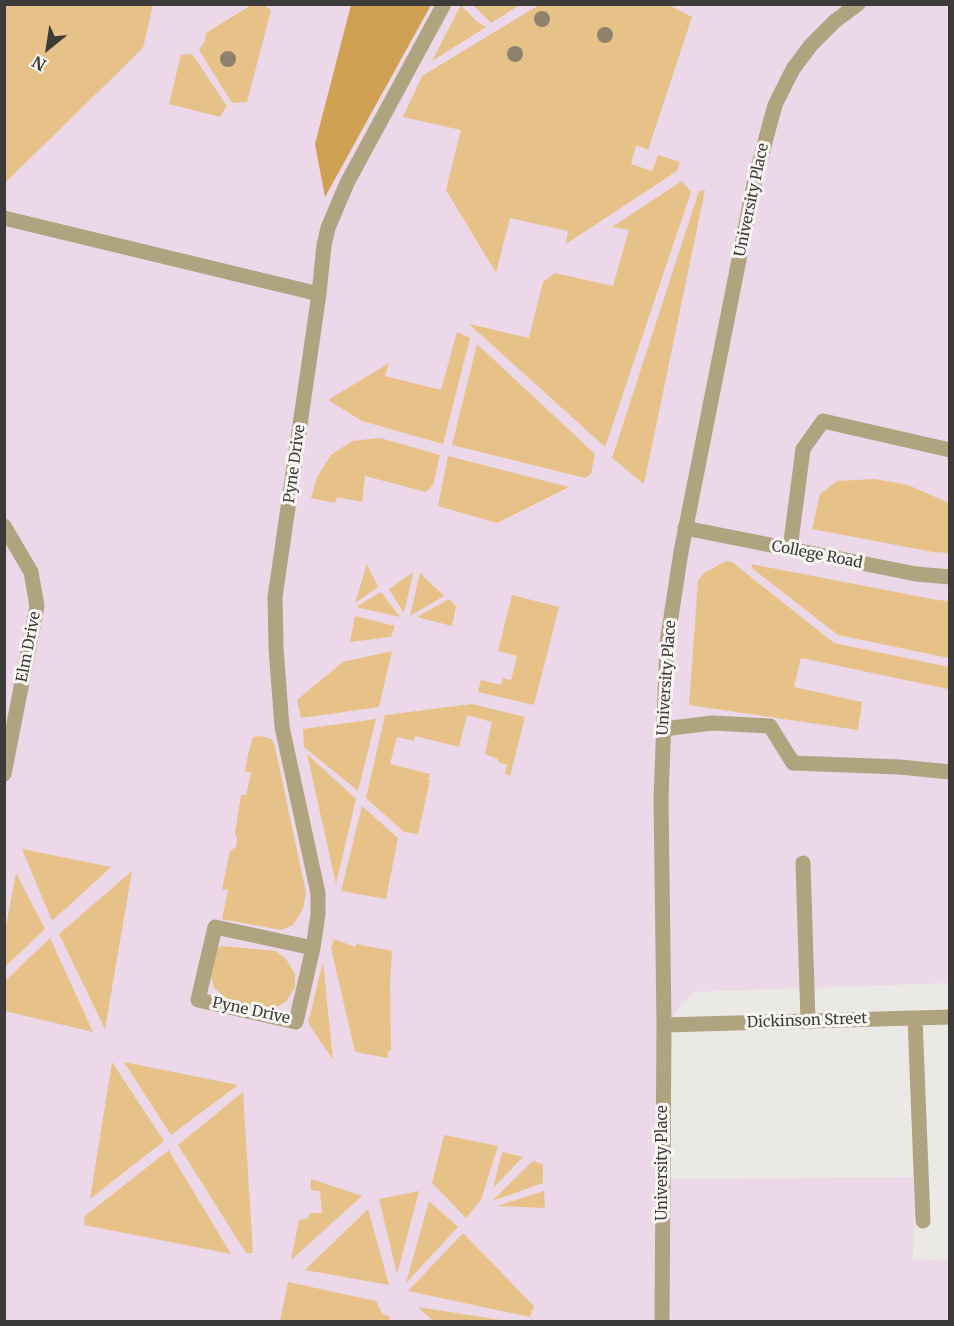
<!DOCTYPE html>
<html>
<head>
<meta charset="utf-8">
<style>
	body { margin:0 }
	#map { position:relative; width:954px; height:1326px; overflow:hidden; background:#ebe9e5; font-family:Merriweather,serif }
	canvas { display:block }
	.frame { position:absolute; inset:0; border:6px solid #3c3b39; pointer-events:none }
	.north { position:absolute; left:18px; top:18px; width:60px; height:60px; -webkit-text-stroke:4px #f8f6f3; paint-order:stroke; rotate:210deg; font-size:16px; font-weight:700; line-height:24px; text-align:center; color:#3c3b39 }
	.north::after { content:''; display:block; margin:auto; width:21px; height:27px; background:#3c3b39; clip-path:polygon(50% 0,100% 100%,50% 72%,0 100%) }
</style>
</head>
<body>
<div id="map">
<canvas width="954" height="1326"></canvas>
<div class="frame"></div>
<div class="north">N</div>
</div>
<script>
const c = document.querySelector('canvas').getContext('2d');
c.lineJoin = 'round';
function paint(path, color) { c.fillStyle = color; c.fill(path, 'evenodd'); }
const toPath = rows => new Path2D(rows.map(r => 'M' + r).join(''));
function stroke(path, color, width, dash) { c.strokeStyle = color; c.lineWidth = width; c.lineCap = dash ? 'butt' : 'round'; c.setLineDash(dash || []); c.stroke(path); }
function label(font, color, halo, rows, align = 'center') {
  c.font = font + ' Merriweather,serif'; c.lineWidth = 6; c.setLineDash([]); c.textBaseline = 'middle'; c.strokeStyle = halo; c.fillStyle = color; for (const [text, x, y, turn = 0] of rows) {
    c.save(); c.translate(x, y); c.rotate((+turn || 0) * Math.PI / 180); c.textAlign = isNaN(turn) ? turn : align; if (halo) c.strokeText(text, 0, 0); c.fillText(text, 0, 0); c.restore();
  }
}
paint(toPath([
	[5,5,949,5,949,983,694,992,664,1025,664,1179,915,1177,913,1259,949,1261,949,1321,5,1322]
]), '#ecd8e8');
paint(toPath([
	[5,4,153,5,143,48,5,183],
	[253,4,264,5,271,10,247,102,232,103,199,50,205,41,206,33],
	[461,5,476,21,486,27,432,61],
	[473,5,520,5,491,23],
	[539,5,669,5,692,17,648,150,636,145,631,164,652,171,658,155,680,162,677,171,566,244,568,231,510,218,496,273,446,190,461,130,403,117,422,76],
	[192,54,227,106,220,117,169,104,181,55],
	[682,181,691,192,605,447,469,324,529,338,543,282,555,273,613,286,629,230,612,227],
	[705,190,644,484,612,458,699,191],
	[457,332,470,338,443,444,362,421,328,400,389,363,385,376,441,390],
	[477,344,595,454,591,474,585,478,452,445],
	[380,438,440,455,433,485,426,492,365,476,362,502,337,497,335,503,311,498,317,477,331,455,352,441],
	[448,456,569,487,497,523,438,506],
	[875,479,908,485,949,503,949,553,933,552,812,529,820,494,837,481],
	[726,561,732,562,834,643,949,667,948,689,801,658,794,687,862,702,858,730,689,705,698,581,704,573],
	[367,564,378,587,355,603],
	[751,564,937,600,949,601,949,658,838,635,753,569],
	[413,572,413,573,404,613,389,589],
	[420,573,444,596,410,616],
	[381,592,400,617,356,607],
	[512,595,559,607,534,705,478,692,481,680,501,685,503,678,511,680,517,656,498,651],
	[449,599,456,606,452,626,417,617],
	[355,616,395,626,391,637,350,642],
	[392,651,379,707,301,718,297,700,343,662],
	[472,704,525,717,510,776,505,773,507,765,498,762,498,759,485,754,492,722,467,715,459,747,415,736,414,741,397,737,390,764,430,774,428,780,430,780,418,834,404,832,366,798,385,715],
	[376,719,358,791,304,747,303,729],
	[260,736,272,739,275,747,306,893,303,909,293,925,281,930,222,919,228,890,222,889,230,851,236,847,237,838,235,833,241,795,246,795,251,773,245,771,248,755,253,737],
	[307,754,356,799,336,884],
	[362,806,398,838,386,899,341,891],
	[22,849,111,867,52,921],
	[132,871,105,1029,59,934],
	[16,873,45,929,5,967,5,931],
	[50,938,93,1032,5,1011,5,981],
	[334,939,355,947,356,944,392,951,390,982,391,1051,388,1051,388,1058,355,1052,331,948],
	[221,946,276,951,286,959,295,974,295,987,286,1002,273,1009,230,1001,214,988,209,968,212,953],
	[323,962,333,1060,308,1023],
	[112,1062,164,1141,90,1199],
	[124,1062,238,1085,171,1135],
	[243,1092,253,1253,246,1253,178,1145],
	[444,1135,498,1146,481,1200,466,1218,432,1183],
	[169,1150,169,1151,231,1254,84,1225,85,1216],
	[502,1152,523,1157,493,1188],
	[533,1161,543,1164,543,1183,492,1201],
	[311,1179,362,1196,291,1260,299,1220,308,1218,310,1213,322,1213,320,1191,311,1190],
	[419,1191,397,1274,379,1199],
	[544,1191,545,1208,497,1206],
	[429,1201,458,1227,406,1283],
	[368,1209,389,1285,305,1270],
	[463,1233,534,1306,530,1317,408,1291],
	[288,1282,376,1301,382,1313,390,1317,390,1321,280,1321],
	[418,1307,507,1321,433,1321]
]), '#e7c288');
paint(toPath([
	[351,5,431,5,325,197,315,144]
]), '#d0a152');
stroke(toPath([
	[4,218,319,294],
	[4,526,31,572,37,606,4,774],
	[685,528,916,574,950,577],
	[790,549,803,449,823,421,950,450],
	[664,729,712,723,770,726,793,763,900,767,950,772],
	[803,863,808,1021],
	[313,948,215,927,198,1000,296,1022,313,948,318,914,318,893,282,727,276,648,275,597,319,294,324,245,328,228,347,183,444,4],
	[915,1018,923,1221],
	[664,1025,950,1017],
	[662,1322,664,1025,661,798,667,643,681,552,755,179,775,105,793,69,811,45,835,21,858,4]
]), '#afa380', 15);
c.fillStyle = '#8e826d';
for (const [x, y] of [
	[542,19],
	[605,35],
	[515,54],
	[228,59]
]) { c.beginPath(); c.arc(x, y, 8, 0, 2 * Math.PI); c.fill(); }
label('15px', '#3c3b39', '#f8f6f3', [
	["University Place",752,200,-78],
	["Pyne Drive",295,464,-82],
	["College Road",817,555,11],
	["Elm Drive",29,647,-79],
	["University Place",667,678,-86],
	["Pyne Drive",251,1011,12],
	["Dickinson Street",807,1021,-2],
	["University Place",663,1163,-90]
]);
</script>
</body>
</html>
